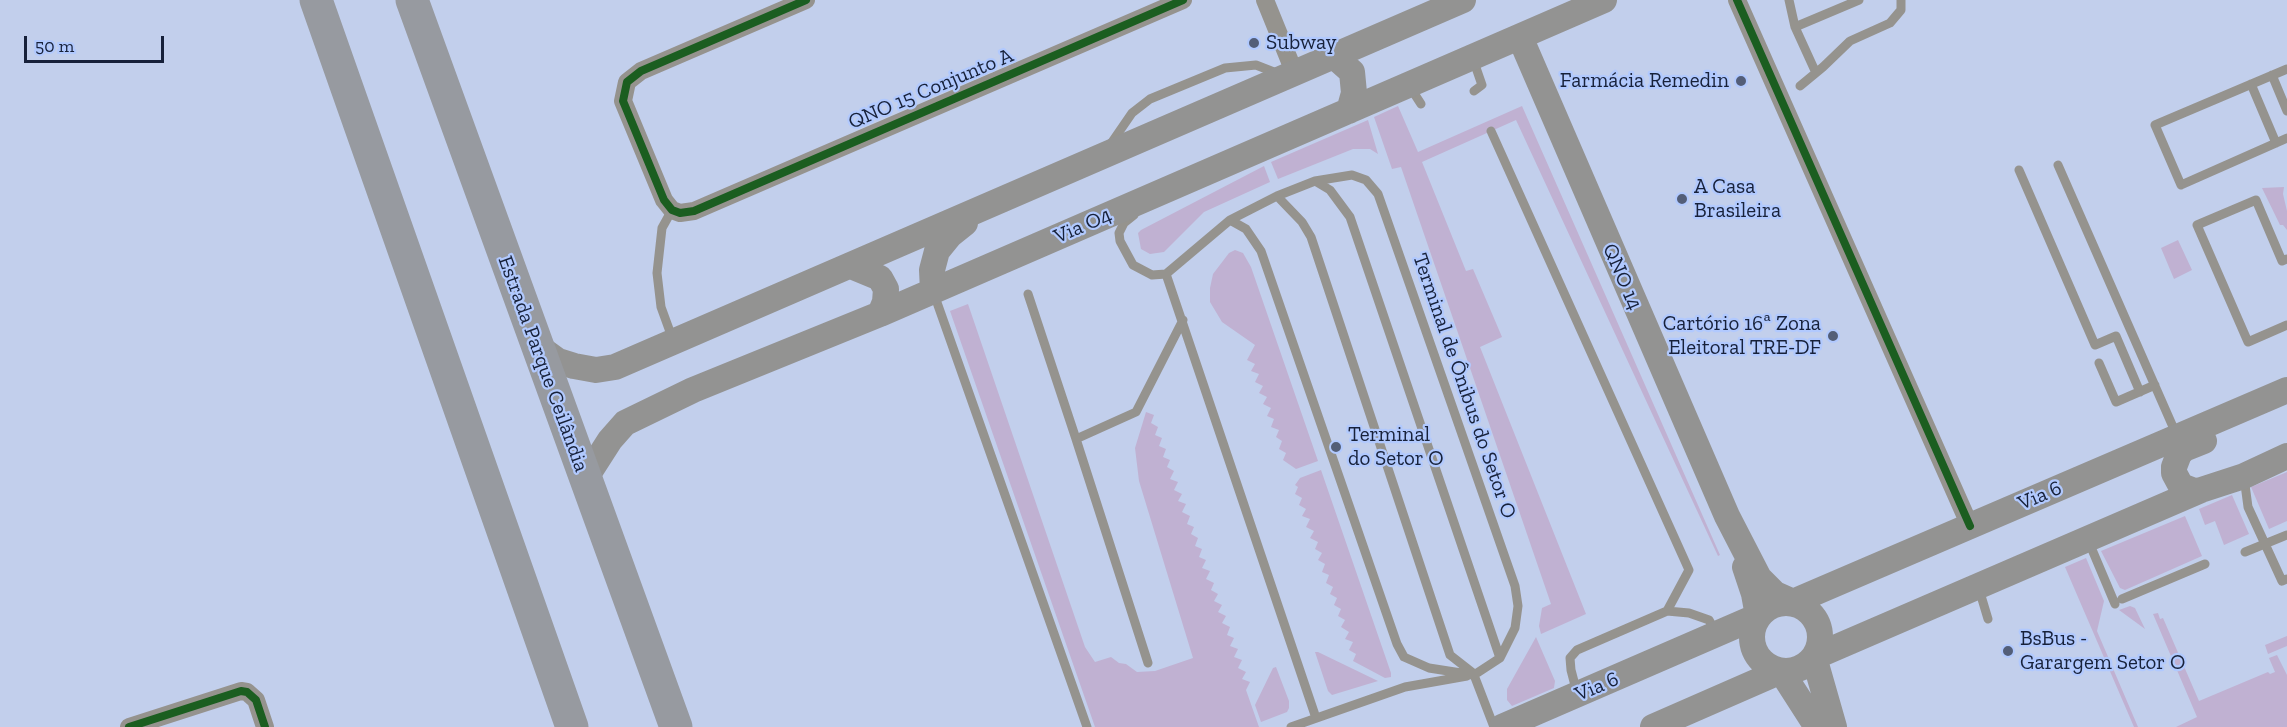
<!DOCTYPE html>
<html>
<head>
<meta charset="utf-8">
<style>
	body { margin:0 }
	#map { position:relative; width:2287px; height:727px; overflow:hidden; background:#c2cfec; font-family:"Zilla Slab",serif }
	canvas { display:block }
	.scale { position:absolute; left:24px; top:36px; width:140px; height:27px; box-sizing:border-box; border:3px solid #17213a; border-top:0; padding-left:8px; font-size:18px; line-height:21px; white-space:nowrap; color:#17213a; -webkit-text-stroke:4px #b1c9fe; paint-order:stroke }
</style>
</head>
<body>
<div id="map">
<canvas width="2287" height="727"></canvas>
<div class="scale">50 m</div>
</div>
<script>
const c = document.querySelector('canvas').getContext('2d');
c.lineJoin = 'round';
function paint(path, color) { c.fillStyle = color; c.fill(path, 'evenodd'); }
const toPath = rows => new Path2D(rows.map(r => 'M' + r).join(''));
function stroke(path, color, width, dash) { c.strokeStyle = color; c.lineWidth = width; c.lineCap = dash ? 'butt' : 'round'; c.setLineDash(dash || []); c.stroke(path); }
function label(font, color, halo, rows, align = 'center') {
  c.font = font + ' "Zilla Slab",serif'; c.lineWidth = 4.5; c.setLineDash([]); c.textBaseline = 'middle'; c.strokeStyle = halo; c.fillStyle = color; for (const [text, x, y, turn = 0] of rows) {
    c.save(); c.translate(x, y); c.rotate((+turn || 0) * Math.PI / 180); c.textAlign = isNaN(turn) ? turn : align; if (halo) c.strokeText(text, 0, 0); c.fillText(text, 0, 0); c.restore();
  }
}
paint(toPath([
	[1398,106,1418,152,1522,106,1720,555,1718,556,1516,120,1422,162,1466,271,1473,269,1502,337,1480,347,1586,614,1541,634,1539,626,1542,608,1551,604,1401,167,1392,169,1374,117],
	[1368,120,1378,154,1370,149,1353,149,1278,179,1271,162],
	[1264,166,1270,182,1204,212,1164,252,1150,254,1141,249,1138,233,1141,230],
	[2284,187,2283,194,2287,211,2287,230,2283,225,2280,225,2262,188],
	[2178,240,2192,270,2174,279,2161,248],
	[1235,250,1243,253,1251,267,1318,461,1296,469,1283,460,1286,453,1279,449,1282,441,1276,437,1279,430,1271,427,1274,419,1267,416,1271,408,1263,404,1267,397,1259,393,1263,386,1255,382,1259,374,1251,371,1255,364,1247,360,1255,345,1222,322,1210,302,1210,288,1213,274,1229,253],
	[968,304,1085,647,1095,662,1111,657,1119,663,1126,664,1137,672,1155,671,1193,658,1139,481,1135,448,1146,412,1154,415,1151,423,1158,427,1155,435,1162,438,1159,446,1166,449,1163,457,1170,460,1167,467,1174,471,1170,479,1178,482,1174,490,1182,494,1178,501,1186,504,1182,512,1190,516,1187,524,1194,527,1191,534,1198,538,1195,546,1202,549,1199,557,1206,560,1202,568,1210,571,1206,579,1214,583,1211,590,1218,594,1214,601,1222,605,1218,612,1226,616,1222,623,1230,627,1227,635,1234,638,1230,646,1238,649,1234,657,1242,660,1238,668,1246,672,1242,679,1250,682,1246,690,1259,727,1095,727,950,311],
	[1321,470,1391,673,1391,677,1385,678,1353,661,1356,654,1349,650,1353,642,1345,639,1349,632,1341,627,1345,620,1338,616,1341,609,1334,605,1337,598,1330,594,1333,587,1326,583,1329,575,1322,572,1325,564,1318,560,1322,553,1315,549,1318,542,1310,538,1314,531,1306,527,1310,519,1302,516,1306,509,1299,505,1302,498,1295,494,1298,487,1295,485,1300,478],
	[2287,472,2287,521,2269,529,2251,487],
	[2232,495,2249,534,2224,545,2215,521,2205,525,2199,509],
	[2185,516,2202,556,2125,590,2120,588,2101,551],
	[2086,558,2104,601,2097,631,2138,727,2134,727,2065,567],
	[2130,606,2135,608,2145,629,2119,610],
	[2158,613,2160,619,2163,618,2199,701,2268,672,2270,674,2275,672,2269,658,2277,655,2287,675,2287,727,2176,727,2197,717,2153,614],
	[2287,636,2287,646,2268,654,2265,645],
	[1536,637,1555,681,1554,688,1512,706,1507,700,1507,689],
	[1315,652,1318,652,1378,681,1332,695,1328,691],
	[1276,667,1289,701,1289,708,1287,712,1261,722,1255,705,1273,668]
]), '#c0b1d2');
stroke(toPath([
	[1789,0,1795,27,1816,73],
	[1795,27,1859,0],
	[1473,59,1482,85,1474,91],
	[2287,69,2155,125,2181,185,2287,138],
	[2272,75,2287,111],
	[2251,84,2276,143],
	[1800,86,1823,67,1850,41,1890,23,1901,10,1901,0],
	[1410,87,1421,104],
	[1491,131,1689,570,1667,611],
	[1110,145,1132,113,1150,99,1225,68,1256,65,1279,74],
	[2058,165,2177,436],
	[2019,170,2095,345,2116,336,2140,392],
	[1315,181,1330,190,1350,217,1500,658],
	[1277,196,1302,222,1311,237,1450,655,1473,673],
	[672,210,662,228,657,273,661,307,673,340],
	[1134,215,1124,223,1119,233,1120,241,1133,265,1152,275,1166,274,1230,220,1277,196,1315,181,1352,175,1366,180,1378,194,1515,586,1518,606,1515,628,1500,658,1474,675,1494,727],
	[1230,220,1246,229,1261,251,1397,644,1404,657,1429,668,1474,675],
	[2287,259,2282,261,2256,200,2197,225,2248,342,2287,325],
	[1166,274,1316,718],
	[934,294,1087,727],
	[1028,294,1076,439,1136,412,1183,320],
	[2099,363,2116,402,2155,385],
	[1076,439,1148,663],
	[2244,477,2248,507,2282,581,2287,579],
	[2088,540,2115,604],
	[2245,552,2287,535],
	[1979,589,1988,619],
	[2122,599,2205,564],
	[1577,693,1571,670,1570,658,1577,650,1667,611,1689,613,1709,620,1716,633],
	[1291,727,1405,687,1467,676]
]), '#95938e', 9);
stroke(toPath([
	[806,0,641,71,627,82,623,101,664,200,672,210,680,213,694,211,1183,0],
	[1265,0,1295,74],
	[1737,0,1970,526],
	[129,727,241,691,247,692,256,700,265,727]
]), '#95938e', 18);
stroke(toPath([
	[1520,37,1727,516,1759,578,1775,594,1793,602,2287,390],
	[1335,57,1352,72,1354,93,1349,111],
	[851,266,880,278,886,289,885,302,880,314],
	[933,291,932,270,937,251,950,235,965,223],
	[536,345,558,361,574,366,596,370,615,367,1463,0],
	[585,479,610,440,625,423,693,390,880,314,1604,0],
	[2201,490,2194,491,2181,486,2174,473,2174,467,2179,454,2184,449,2204,441],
	'1752 637a34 34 0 1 1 68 0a34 34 0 1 1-68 0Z',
	[1502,727,1758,616,1754,594,1745,567],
	[1653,727,1781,671,1817,727],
	[1834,727,1814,657,2201,490,2244,476,2287,456]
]), '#939392', 26);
stroke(toPath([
	[316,0,572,727],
	[412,0,676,727]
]), '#979aa0', 33);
stroke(toPath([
	[806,0,641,71,627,82,623,101,664,200,672,210,680,213,694,211,1183,0],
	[1737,0,1970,526],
	[129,727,241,691,247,692,256,700,265,727]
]), '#1b5e20', 8);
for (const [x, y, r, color] of [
	[1254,43,6,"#535e78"],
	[1741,81,6,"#535e78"],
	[1682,199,6,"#535e78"],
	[1833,336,6,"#535e78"],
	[1336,447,6,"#535e78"],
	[2008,651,6,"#535e78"]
]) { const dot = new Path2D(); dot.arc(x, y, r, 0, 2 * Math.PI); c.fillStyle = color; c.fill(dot); stroke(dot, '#b1c9fe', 2); }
label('21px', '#17213a', '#b1c9fe', [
	["Subway",1266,43],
	["Farmácia Remedin",1729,81,"right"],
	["A Casa",1694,187],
	["Brasileira",1694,211],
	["Cartório 16ª Zona",1821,324,"right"],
	["Eleitoral TRE-DF",1821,348,"right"],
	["Terminal",1348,435],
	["do Setor O",1348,459],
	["BsBus -",2020,639],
	["Garargem Setor O",2020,663]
], 'left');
label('21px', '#17213a', '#b1c9fe', [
	["QNO 15 Conjunto A",931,89,-23],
	["Via O4",1083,226,-23],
	["QNO 14",1622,277,67],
	["Estrada Parque Ceilândia",543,364,70],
	["Terminal de Ônibus do Setor O",1464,386,71],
	["Via 6",2040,496,-23],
	["Via 6",1597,687,-23]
]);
</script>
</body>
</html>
